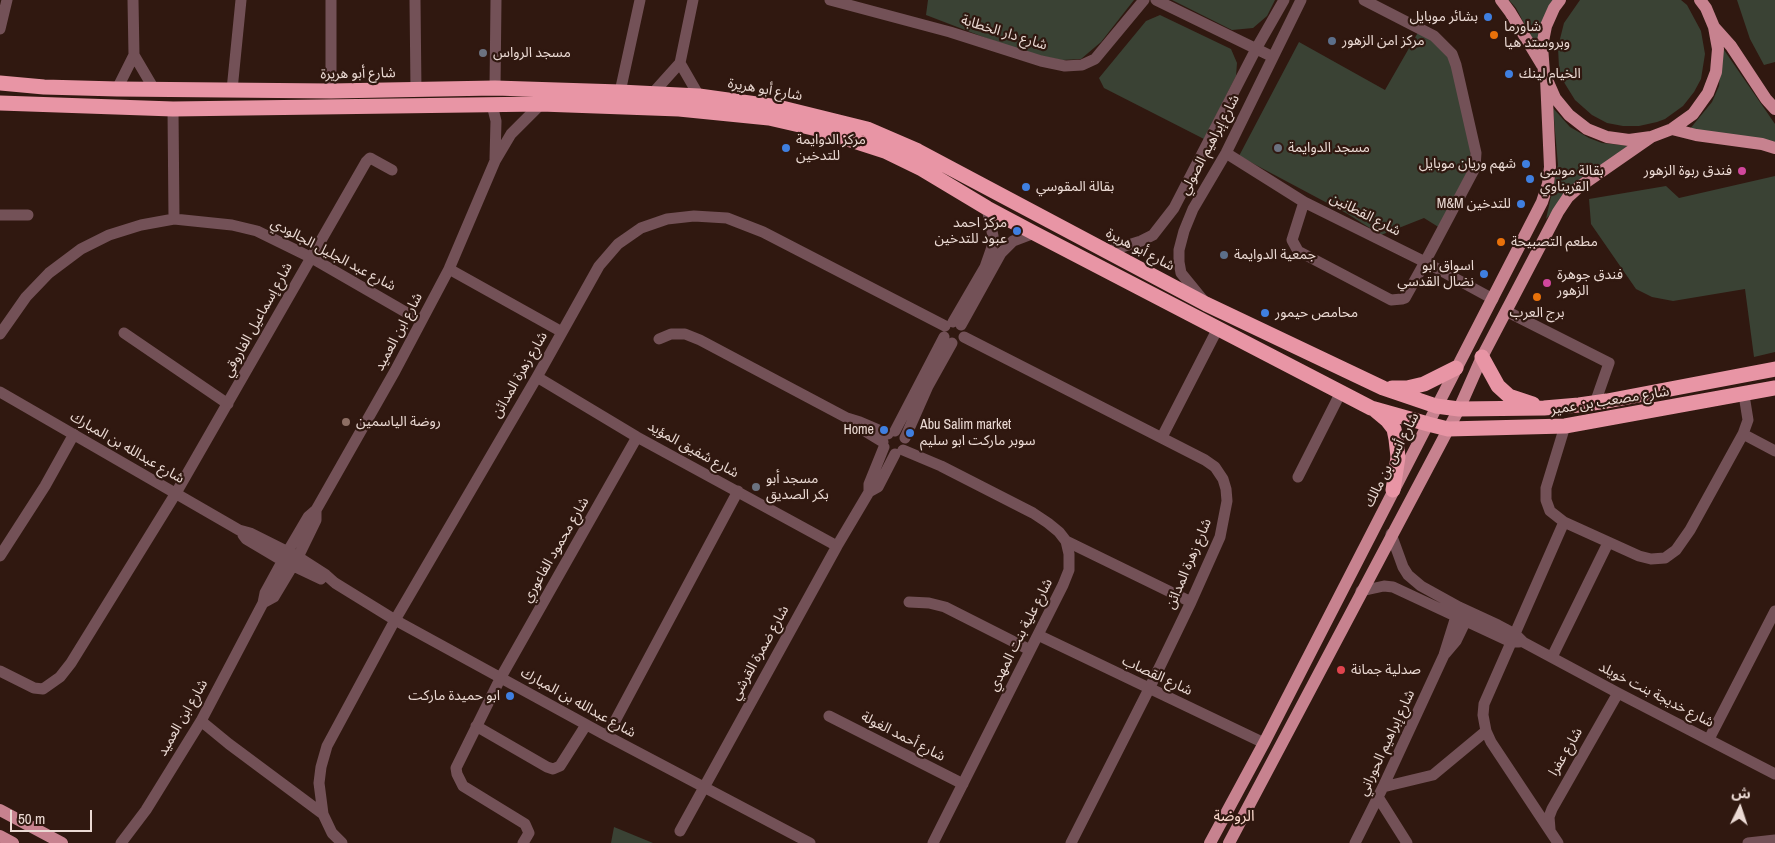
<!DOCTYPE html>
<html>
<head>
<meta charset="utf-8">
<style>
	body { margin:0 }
	#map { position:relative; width:1775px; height:843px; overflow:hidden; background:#301810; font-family:"Archivo Narrow","Noto Sans Arabic",sans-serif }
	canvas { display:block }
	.north { position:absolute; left:1715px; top:783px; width:50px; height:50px; -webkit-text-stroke:4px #301810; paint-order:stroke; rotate:4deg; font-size:14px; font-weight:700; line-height:20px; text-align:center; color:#ebdad4 }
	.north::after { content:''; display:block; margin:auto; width:18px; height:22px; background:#ebdad4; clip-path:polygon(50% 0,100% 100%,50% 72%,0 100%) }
	.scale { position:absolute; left:10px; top:810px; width:82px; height:22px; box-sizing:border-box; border:2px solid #ebdad4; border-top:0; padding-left:6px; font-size:15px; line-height:18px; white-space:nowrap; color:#ebdad4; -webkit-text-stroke:4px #301810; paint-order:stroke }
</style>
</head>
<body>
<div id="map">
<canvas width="1775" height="843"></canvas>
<div class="north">ش</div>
<div class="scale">50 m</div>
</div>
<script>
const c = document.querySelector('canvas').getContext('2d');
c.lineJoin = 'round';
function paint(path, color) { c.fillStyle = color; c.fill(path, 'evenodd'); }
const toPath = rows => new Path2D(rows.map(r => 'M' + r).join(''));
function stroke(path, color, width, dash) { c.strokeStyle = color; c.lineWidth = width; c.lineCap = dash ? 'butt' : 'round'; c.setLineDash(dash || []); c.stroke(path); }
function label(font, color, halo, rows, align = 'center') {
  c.font = font + ' "Archivo Narrow","Noto Sans Arabic",sans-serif'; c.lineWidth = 4.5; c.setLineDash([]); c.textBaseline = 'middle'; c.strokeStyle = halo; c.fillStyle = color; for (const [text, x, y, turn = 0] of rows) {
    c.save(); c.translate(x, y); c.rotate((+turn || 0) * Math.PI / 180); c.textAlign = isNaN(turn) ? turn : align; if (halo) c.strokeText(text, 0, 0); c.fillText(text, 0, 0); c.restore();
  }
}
paint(toPath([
	[928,0,1134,0,1101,42,1081,59,1062,60,1040,56,1012,48,926,15],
	[1172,0,1275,0,1267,16,1253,28,1232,30],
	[1509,0,1555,0,1536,46,1516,8],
	[1580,0,1681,0,1687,5,1701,31,1705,54,1701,79,1694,92,1683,106,1665,119,1657,122,1639,126,1623,126,1607,123,1592,115,1575,100,1562,79,1559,68,1558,47,1564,23],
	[1737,0,1775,0,1775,62,1764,65,1750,39],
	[1160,15,1231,49,1237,63,1236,76,1204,139,1104,88,1099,78,1146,21],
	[1420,29,1460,63,1472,166,1440,228,1424,218,1381,235,1346,213,1239,156,1299,42,1385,90],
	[1722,47,1775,124,1775,142,1689,130,1712,102,1719,86],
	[1553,108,1570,127,1589,138,1602,143,1631,146,1573,189,1546,219,1558,165],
	[1775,176,1775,352,1754,357,1745,289,1673,301,1652,297,1636,289,1591,224,1589,199,1666,186,1679,198],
	[614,827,653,843,611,843]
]), '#3a4234');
stroke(toPath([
	[331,0,331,91],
	[415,0,416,90],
	[830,0,950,32,1041,61,1065,66,1082,65,1095,59,1144,0],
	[1156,0,1273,57],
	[0,29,7,0],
	[134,55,154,89],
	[680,63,699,96],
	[495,88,496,0],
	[117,89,134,55,133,0],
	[232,90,241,0],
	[620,92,640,0],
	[653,93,680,63,693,0],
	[492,105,496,121,495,159],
	[173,109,174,219],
	[1226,153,1304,202,1425,262,1493,299],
	[1304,202,1292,240,1298,251,1391,300,1402,299,1405,298,1425,262,1475,168,1476,153,1456,65,1452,54,1434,36,1364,0],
	[0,215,28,215],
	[1109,251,1141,241,1153,235,1174,208,1256,49,1284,0],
	[449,269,562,332],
	[1203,300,1181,273,1179,262,1179,250,1184,231,1193,209,1226,153,1301,0],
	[1506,311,1609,363,1595,403],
	[953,322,985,267,992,247,993,236,987,208],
	[961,325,1001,253,1013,241,1034,233],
	[124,333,228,404],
	[0,334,26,297,49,273,81,249,109,235,141,225,174,219,232,225,257,231,310,257,421,321],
	[964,337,1205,460,1215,467,1223,479,1226,489,1227,501,1220,537,1191,602,1149,689,1071,843],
	[659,339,671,334,685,334,700,340,847,418,860,422,888,434],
	[537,377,637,437,837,546],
	[0,392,239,530,250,533,298,557,326,575,335,583,395,620,607,736,810,843],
	[1565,426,1546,488,1546,500,1550,511,1564,522,1639,556,1651,559,1665,558,1676,550,1690,530,1743,434,1748,420,1744,395],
	[860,428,883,442],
	[895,431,944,337],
	[1743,434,1775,451],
	[1162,437,1218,328],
	[905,438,928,386,952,343],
	[903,450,941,466,1033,513,1048,523,1059,532,1066,541,1069,554,1069,570,1063,585,933,843],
	[1298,477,1341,392],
	[869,492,878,487,895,454],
	[1391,534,1403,567,1408,575,1421,586,1459,607,1498,625,1515,634,1523,642,1618,693,1775,774],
	[243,535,246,539,283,561,321,579],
	[1066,541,1191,602],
	[0,556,45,486,74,434],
	[1361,591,1384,586,1393,587,1511,642,1519,642],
	[909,602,929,603,945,607,1030,650],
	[263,603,274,597,298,557,316,520,316,510],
	[1038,635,1264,743],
	[1445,654,1456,641,1469,614],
	[1552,657,1608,543],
	[0,671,34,688,43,689,60,677,71,663,176,493,366,162,370,158,372,159,392,170],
	[829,716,963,784],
	[201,721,229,744,323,814],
	[476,726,547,767,553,769,560,766,586,725],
	[607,736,738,491],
	[1709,739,1775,611],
	[1383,787,1433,775,1486,731],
	[1378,797,1407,843],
	[1550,829,1549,817,1552,809,1618,693],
	[680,831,837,546,869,492,869,484,884,447],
	[121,843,146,810,201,721,263,603,265,593,288,551,308,517,316,510,395,371,449,269,495,161,511,134,541,104],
	[342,843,332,833,323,814,319,783,321,767,327,746,395,620,537,377,599,266,618,244,641,228,667,219,694,216,727,218,763,232,945,326],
	[523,843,529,833,525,824,463,786,457,774,456,768,501,677,637,437],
	[1355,843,1383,787,1444,655,1459,607],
	[1558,843,1491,742,1486,731,1483,715,1484,704,1564,522],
	[1748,843,1775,840]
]), '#735157', 11);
stroke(toPath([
	[1501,0,1510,12,1542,65],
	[1560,0,1554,8,1546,26,1542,46,1544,73,1555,98,1569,115,1587,129,1607,137,1629,140,1651,137,1672,129,1693,114,1708,93,1716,72,1718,49,1714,27,1706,8,1700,0],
	[1714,27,1731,46,1766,99,1775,109],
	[1672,129,1696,135,1762,144,1775,148],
	[0,810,62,843],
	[0,836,13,843],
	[1210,843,1264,743,1542,202,1548,184,1550,167,1546,78],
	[1229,843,1459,409,1482,357,1558,212,1568,197,1579,187,1651,137]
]), '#c7828f', 12);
stroke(toPath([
	[0,83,44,87,117,89,331,91,495,88,620,92,699,96,778,107,867,129,918,151,1206,304,1383,388,1436,406,1459,409,1544,408,1579,405,1607,401,1775,369],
	[0,103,173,109,541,104,679,109,769,118,817,129,885,151,922,169,987,208,1034,233,1371,408,1428,424,1448,429,1565,426,1775,388],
	[1482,357,1498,386,1509,396,1533,404],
	[1392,388,1407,388,1424,384,1456,368],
	[1375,410,1387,420,1394,429,1396,439,1398,457,1393,490]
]), '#e895a5', 15);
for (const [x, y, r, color] of [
	[1488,17,5,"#3f7fe0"],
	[1494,35,5,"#e8710a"],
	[1332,41,5,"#5c6f8a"],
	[483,53,5,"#6b7280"],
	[1509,74,5,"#3f7fe0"],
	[786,148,5,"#3f7fe0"],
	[1278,148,5,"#6b7280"],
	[1526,164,5,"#3f7fe0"],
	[1742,171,5,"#d1479c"],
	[1530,179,5,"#3f7fe0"],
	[1026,187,5,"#3f7fe0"],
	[1521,204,5,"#3f7fe0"],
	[1017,231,5,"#3f7fe0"],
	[1501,242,5,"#e8710a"],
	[1224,255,5,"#5c6f8a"],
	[1484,274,5,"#3f7fe0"],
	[1547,283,5,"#d1479c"],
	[1537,297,5,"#e8710a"],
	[1265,313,5,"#3f7fe0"],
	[346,422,5,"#8d6e63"],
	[884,430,5,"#3f7fe0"],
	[910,433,5,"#3f7fe0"],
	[756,487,5,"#6b7280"],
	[1341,670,5,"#e0444e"],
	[510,696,5,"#3f7fe0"]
]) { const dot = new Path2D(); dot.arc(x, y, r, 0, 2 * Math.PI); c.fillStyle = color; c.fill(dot); stroke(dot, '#301810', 2); }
label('14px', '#ebdad4', '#301810', [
	["بشائر موبايل",1478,17,"right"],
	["شاورما",1504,27],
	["وبروستد هيا",1504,43],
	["مركز امن الزهور",1342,41],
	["مسجد الرواس",493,53],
	["الخيام لينك",1519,74],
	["مركز الدوايمة",796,140],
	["للتدخين",796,156],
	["مسجد الدوايمة",1288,148],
	["شهم وريان موبايل",1516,164,"right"],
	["بقالة موسى",1540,171],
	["القريناوي",1540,187],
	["فندق ربوة الزهور",1732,171,"right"],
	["بقالة المقوسي",1036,187],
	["M&M للتدخين",1511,204,"right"],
	["مركز احمد",1007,223,"right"],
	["عبود للتدخين",1007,239,"right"],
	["مطعم التصبيحة",1511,242],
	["جمعية الدوايمة",1234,255],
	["اسواق ابو",1474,266,"right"],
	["نضال القدسي",1474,282,"right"],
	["فندق جوهرة",1557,275],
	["الزهور",1557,291],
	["محامص حيمور",1275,313],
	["برج العرب",1537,313,"center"],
	["روضة الياسمين",356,422],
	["Abu Salim market",920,425],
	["سوبر ماركت ابو سليم",920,441],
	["Home",874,430,"right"],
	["مسجد أبو",766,479],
	["بكر الصديق",766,495],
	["صدلية جمانة",1351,670],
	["ابو حميدة ماركت",500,696,"right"]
], 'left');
label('14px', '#ebdad4', '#301810', [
	["شارع دار الخطابة",1004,33,17],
	["شارع أبو هريرة",358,74,-1],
	["شارع أبو هريرة",765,90,10],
	["شارع إبراهيم الصولي",1210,145,-62],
	["شارع القطانين",1365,215,27],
	["شارع أبو هريرة",1140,250,28],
	["شارع عبد الجليل الجالودي",333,255,28],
	["شارع إسماعيل الفاروقي",258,320,-61],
	["شارع ابن العميد",399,332,-62],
	["شارع زهرة المدائن",520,375,-60],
	["شارع مصعب بن عمير",1610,401,-9],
	["شارع عبدالله بن المبارك",127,448,30],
	["شارع شفيق المؤيد",693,450,29],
	["شارع أنس بن مالك",1392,460,-63],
	["شارع محمود الفاعوري",556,550,-60],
	["شارع زهرة المدائن",1189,564,-67],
	["شارع علية بنت المهدي",1021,635,-63],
	["شارع ضمرة القرشي",760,653,-61],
	["شارع القصاب",1157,676,25],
	["شارع خديجة بنت خويلد",1656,695,27],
	["شارع عبدالله بن المبارك",578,703,29],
	["شارع ابن العميد",183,718,-60],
	["شارع أحمد الغولة",903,737,27],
	["شارع إبراهيم الحوراني",1387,743,-65],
	["شارع عفرا",1566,752,-60]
]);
label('15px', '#fad8cc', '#301810', [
	["الروضة",1234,817]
]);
</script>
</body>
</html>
